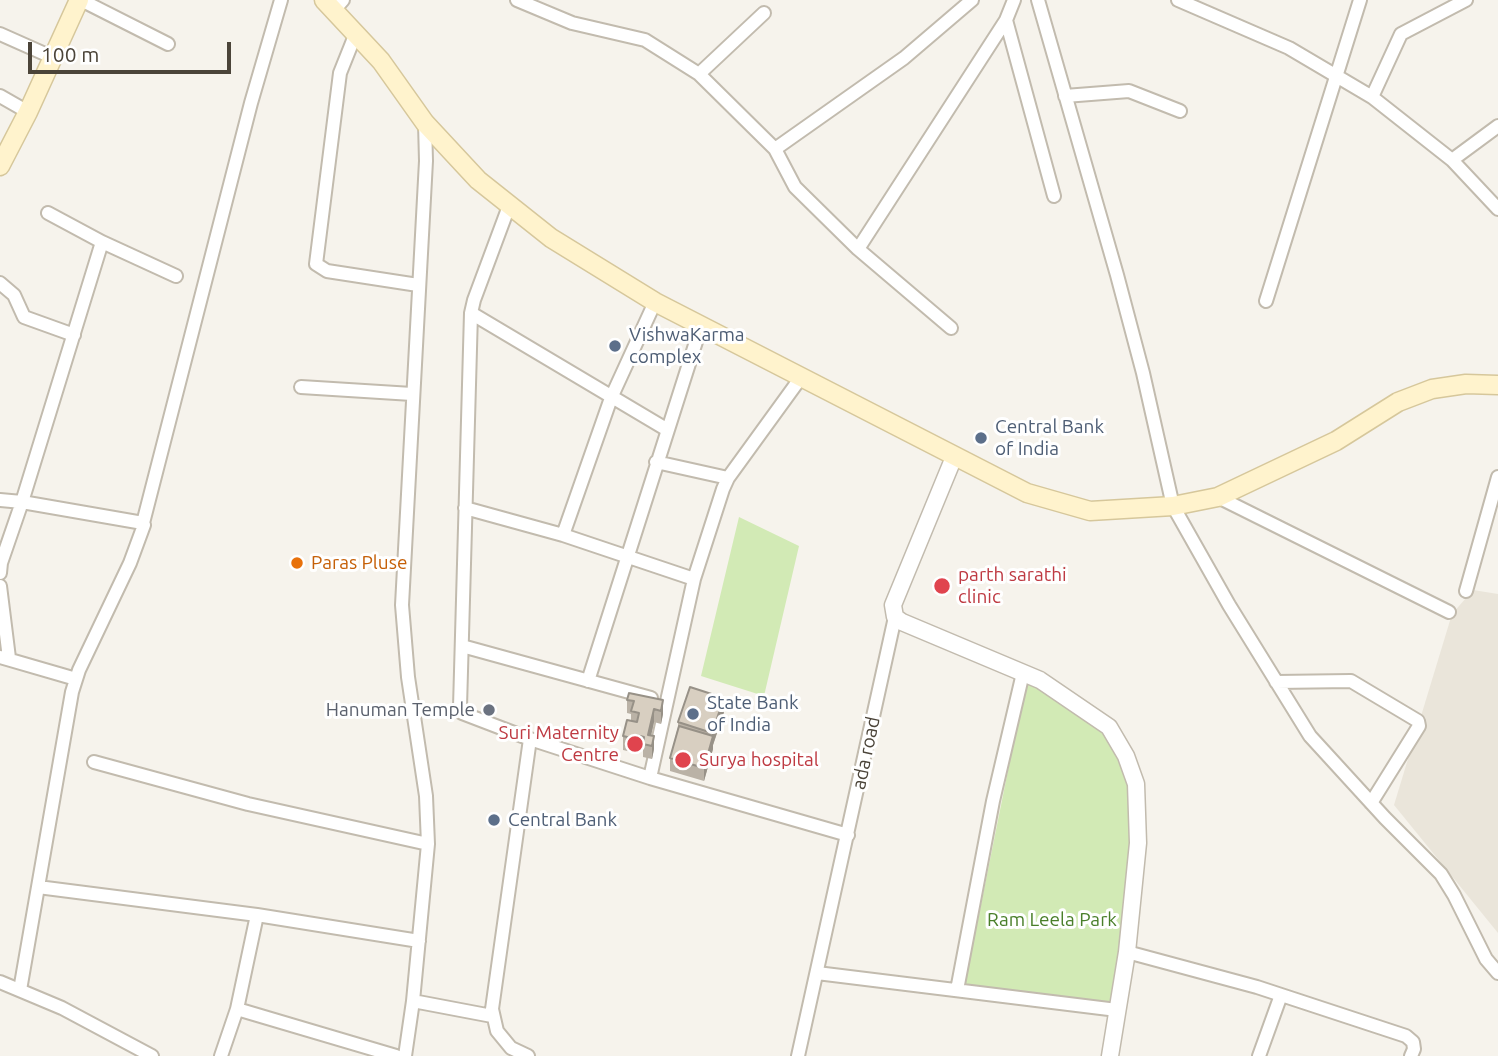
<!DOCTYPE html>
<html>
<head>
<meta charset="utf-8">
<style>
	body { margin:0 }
	#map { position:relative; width:1498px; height:1056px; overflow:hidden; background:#f6f3ec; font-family:Ubuntu,sans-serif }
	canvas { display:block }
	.scale { position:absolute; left:28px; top:42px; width:203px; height:32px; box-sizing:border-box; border:4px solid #4b4439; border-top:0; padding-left:9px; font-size:21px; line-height:24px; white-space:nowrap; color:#4b4439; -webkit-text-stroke:5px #fff; paint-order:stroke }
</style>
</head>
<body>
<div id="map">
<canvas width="1498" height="1056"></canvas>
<div class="scale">100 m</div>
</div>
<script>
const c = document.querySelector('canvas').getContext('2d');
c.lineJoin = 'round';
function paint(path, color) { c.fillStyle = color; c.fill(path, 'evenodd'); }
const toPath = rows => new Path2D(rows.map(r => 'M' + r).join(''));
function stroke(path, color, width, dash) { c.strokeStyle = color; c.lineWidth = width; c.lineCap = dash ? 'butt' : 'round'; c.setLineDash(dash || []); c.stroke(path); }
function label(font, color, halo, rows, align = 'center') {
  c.font = font + ' Ubuntu,sans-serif'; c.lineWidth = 6; c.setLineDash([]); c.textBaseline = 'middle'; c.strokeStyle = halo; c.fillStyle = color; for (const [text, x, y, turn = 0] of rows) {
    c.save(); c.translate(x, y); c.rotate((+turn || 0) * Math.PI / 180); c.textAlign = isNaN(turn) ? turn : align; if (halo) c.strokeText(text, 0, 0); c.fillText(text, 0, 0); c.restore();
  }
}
paint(toPath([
	[1473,590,1498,594,1498,933,1394,805,1452,614]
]), '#eae5da');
paint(toPath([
	[739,517,799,546,764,696,701,676],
	[1026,681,1038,686,1108,733,1136,783,1135,861,1111,1004,965,984]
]), '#d2eab5');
const minor = toPath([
	[81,0,168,44],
	[517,0,572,23,645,40,699,74,775,149,795,187,858,249,951,328],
	[1038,0,1117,275,1143,373,1173,506,1229,605,1310,736,1385,818,1441,874,1454,895,1486,959,1498,973],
	[1178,0,1289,48,1372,97,1452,160,1498,209],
	[335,9,343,0],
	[1006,20,1054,196],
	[356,33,340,73,316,264,327,271,418,285],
	[0,34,54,58],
	[699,74,764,13],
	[0,96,28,112],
	[1065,96,1129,91,1180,111],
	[1372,97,1401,34,1466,0],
	[775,149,904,58,972,0],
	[1452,160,1498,126],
	[509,206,474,300,471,313,460,707,462,713,530,739,650,778,848,835],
	[48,213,102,242],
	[858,249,1006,20,1014,0],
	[0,283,14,295,24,317,74,335],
	[1266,301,1360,0],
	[471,313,666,429],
	[301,387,412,394],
	[656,462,728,478],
	[1218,497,1449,612],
	[0,500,22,502,1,563,0,573],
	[465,508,563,535,694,579],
	[143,523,251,103,281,0],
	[563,535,611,398,655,302],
	[0,586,9,658],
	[1466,591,1498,477],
	[462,646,651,698],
	[0,657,76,679],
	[588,681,701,326],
	[1276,682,1351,681,1418,721,1419,726,1371,803],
	[94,762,248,804,428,844],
	[650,778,694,579,723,489,728,478,802,376],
	[38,887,257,915,419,941],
	[1127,952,1257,987,1406,1036,1413,1042,1414,1049,1411,1056],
	[817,973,1117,1010],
	[0,982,62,1008,152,1056],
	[20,990,72,692,79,670,130,563,144,525,143,523,22,502,102,242,176,276],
	[957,990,993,801,1023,673],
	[413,1001,492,1016],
	[237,1009,396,1056],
	[221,1056,237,1009,257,915],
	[405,1056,413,1001,428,844,426,796,408,677,402,605,426,161,425,123],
	[528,1056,511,1048,497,1031,492,1009,530,739],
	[798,1056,895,617],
	[1259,1056,1281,995]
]);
const tertiary = toPath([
	[954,457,893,605,895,617,902,622,1040,680,1109,727,1126,756,1136,784,1138,843,1127,952,1110,1056]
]);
const secondary = toPath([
	[324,0,381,61,425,123,478,180,551,238,655,302,1027,493,1090,511,1173,506,1218,497,1336,441,1398,402,1432,389,1466,384,1498,385],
	[0,166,28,112,79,0]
]);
stroke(minor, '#c2bbae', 16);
stroke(tertiary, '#c2bbae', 19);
stroke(secondary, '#d6c79b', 21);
stroke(minor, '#fff', 12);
stroke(tertiary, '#fff', 16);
stroke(secondary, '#fff3cd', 18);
paint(toPath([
	[627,700,663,700,663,714,661,724,654,722,651,735,654,749,652,759,643,757,643,750,636,748,636,753,623,750,623,736,631,721,631,714,627,713],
	[724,712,713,745,713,749,704,781,670,771,670,758,678,727,678,722]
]), '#bab2a6');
paint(toPath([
	[724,698,724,712,713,745,713,749,704,781,704,768,712,738,712,733],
	[663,700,663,714,661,724,661,711],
	[654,709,654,722,649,745,648,735],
	[654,736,654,749,652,759,652,746]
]), '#979187');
const building = toPath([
	[690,687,724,698,712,733,678,722,690,687],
	[629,693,663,700,661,711,654,709,648,735,654,736,652,746,643,744,644,737,636,735,636,739,623,736,627,720,637,722,639,713,631,711,634,701,627,700,629,693],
	[679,726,713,736,704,768,670,758,679,726]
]);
paint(building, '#d8cfc1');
stroke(building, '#979187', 2);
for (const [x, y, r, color] of [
	[615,346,7,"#5c6f8a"],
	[981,438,7,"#5c6f8a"],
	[297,563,7,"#e8710a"],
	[942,586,9,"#e0444e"],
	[489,710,7,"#6b7280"],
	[693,714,7,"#5c6f8a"],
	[635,744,9,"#e0444e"],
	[683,760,9,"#e0444e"],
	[494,820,7,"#5c6f8a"]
]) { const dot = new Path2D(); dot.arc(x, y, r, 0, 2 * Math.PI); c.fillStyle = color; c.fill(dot); stroke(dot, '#fff', 2.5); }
label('19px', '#4e5e75', '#fff', [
	["VishwaKarma",629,335],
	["complex",629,357],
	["Central Bank",995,427],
	["of India",995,449],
	["State Bank",707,703],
	["of India",707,725],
	["Central Bank",508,820]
], 'left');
label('19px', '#c56008', '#fff', [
	["Paras Pluse",311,563]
], 'left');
label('19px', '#be3a42', '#fff', [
	["parth sarathi",958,575],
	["clinic",958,597],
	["Suri Maternity",619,733,"right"],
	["Centre",619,755,"right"],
	["Surya hospital",699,760]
], 'left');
label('19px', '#5b616d', '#fff', [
	["Hanuman Temple",475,710]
], 'right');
label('19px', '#4b4439', '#fff', [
	["ada road",866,753,-78]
]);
label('19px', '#4a7f2a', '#fff', [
	["Ram Leela Park",1052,920]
]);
</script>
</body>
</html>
